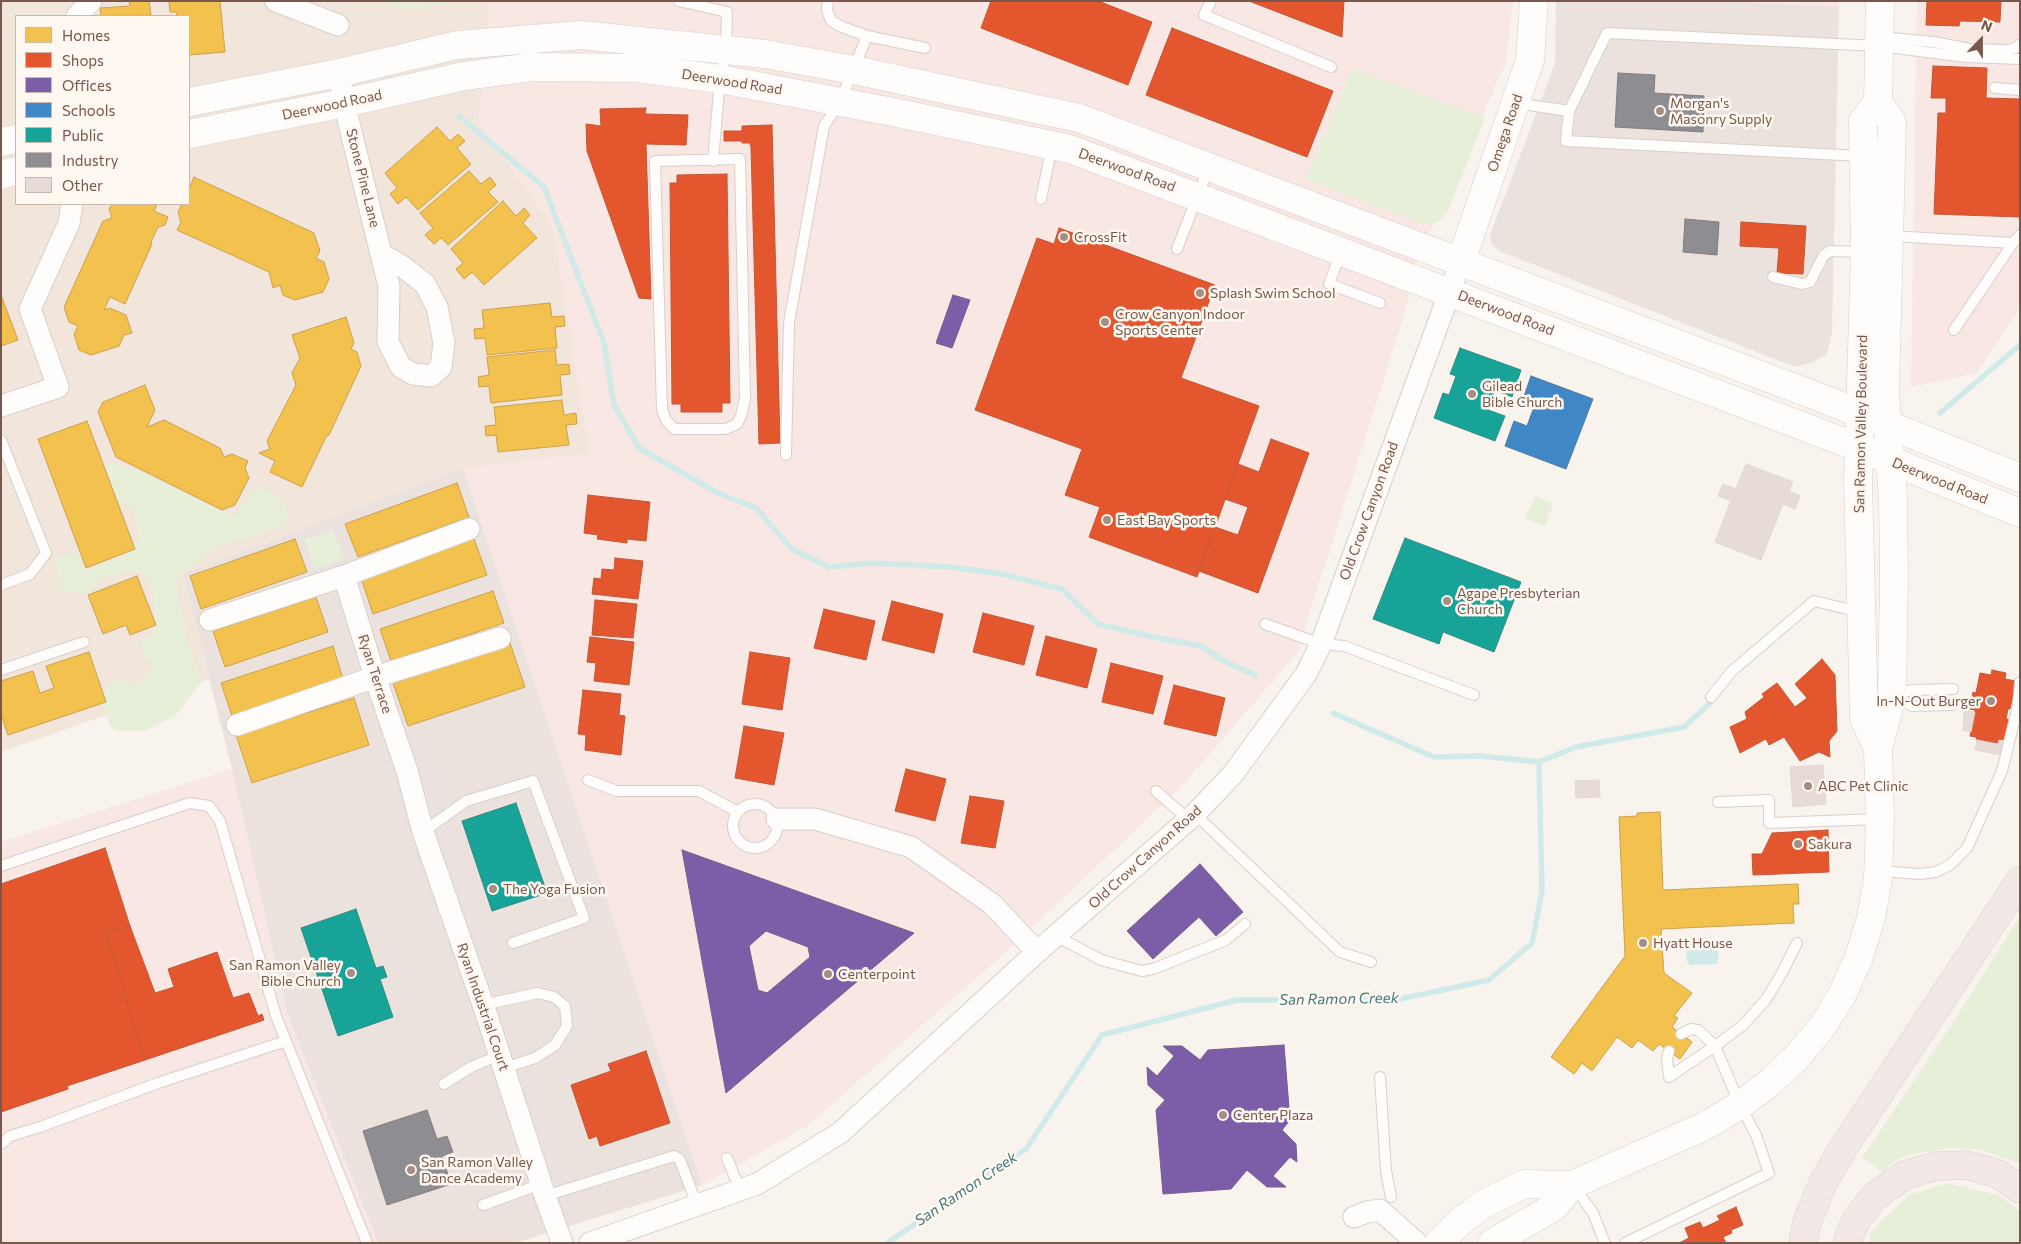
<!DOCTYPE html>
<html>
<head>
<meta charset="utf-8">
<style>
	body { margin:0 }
	#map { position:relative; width:2021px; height:1244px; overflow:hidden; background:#f9f3ee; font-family:Commissioner,sans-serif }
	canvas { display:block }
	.frame { position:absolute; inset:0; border:2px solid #78574c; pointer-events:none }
	.legend { position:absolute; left:15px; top:15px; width:175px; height:190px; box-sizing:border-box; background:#fff8f0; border:1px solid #c9b8ae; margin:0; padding:6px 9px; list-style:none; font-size:15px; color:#78574c }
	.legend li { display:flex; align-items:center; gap:10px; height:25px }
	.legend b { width:25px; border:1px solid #c9b8ae }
	.north { position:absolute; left:1956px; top:15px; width:50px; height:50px; -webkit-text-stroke:4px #fff8f0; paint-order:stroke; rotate:22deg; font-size:14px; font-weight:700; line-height:20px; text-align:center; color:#78574c }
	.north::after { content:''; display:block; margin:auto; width:18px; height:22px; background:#78574c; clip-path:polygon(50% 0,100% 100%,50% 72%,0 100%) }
</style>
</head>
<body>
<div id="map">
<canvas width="2021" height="1244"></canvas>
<div class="frame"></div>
<ul class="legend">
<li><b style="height:14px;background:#f2c14e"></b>Homes</li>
<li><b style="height:14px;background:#e4572e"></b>Shops</li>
<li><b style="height:14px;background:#7b5ea7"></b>Offices</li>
<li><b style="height:14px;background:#3f88c5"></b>Schools</li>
<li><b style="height:14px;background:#17a398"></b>Public</li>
<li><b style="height:14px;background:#8d8d92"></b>Industry</li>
<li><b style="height:14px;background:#e6dbd5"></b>Other</li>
</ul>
<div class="north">N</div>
</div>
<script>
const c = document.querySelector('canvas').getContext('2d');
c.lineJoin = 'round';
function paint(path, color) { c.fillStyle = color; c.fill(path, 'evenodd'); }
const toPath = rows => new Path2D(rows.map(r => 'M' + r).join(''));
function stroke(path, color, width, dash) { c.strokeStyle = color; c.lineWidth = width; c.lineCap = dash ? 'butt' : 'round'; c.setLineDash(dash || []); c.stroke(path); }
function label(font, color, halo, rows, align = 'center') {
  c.font = font + ' Commissioner,sans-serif'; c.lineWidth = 5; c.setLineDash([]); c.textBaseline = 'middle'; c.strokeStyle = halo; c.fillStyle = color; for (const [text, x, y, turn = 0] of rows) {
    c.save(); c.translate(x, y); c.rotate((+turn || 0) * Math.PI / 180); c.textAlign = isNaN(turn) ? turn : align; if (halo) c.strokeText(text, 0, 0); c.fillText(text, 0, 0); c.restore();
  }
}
paint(toPath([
	[1,1,490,1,478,122,553,226,590,453,463,468,183,574,209,679,1,752],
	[16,16,189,16,189,204,16,204]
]), '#f2e5dc');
paint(toPath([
	[490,1,1513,1,1506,62,1437,218,1418,257,1406,309,1297,653,1182,786,1004,954,807,1126,702,1185,463,468,590,453,553,226,478,122],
	[1719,1,1839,1,1839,7],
	[1917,1,2020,1,2020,308,1977,373,1911,387],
	[232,769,287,1013,378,1243,1,1243,1,842]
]), '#f8e7e2');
paint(toPath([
	[1556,1,1719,1,1839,7,1832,332,1827,354,1811,363,1795,367,1499,251,1492,244,1490,235,1555,63],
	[463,468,702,1185,515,1243,378,1243,287,1013,232,769,183,574]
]), '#ebe2dd');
paint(toPath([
	[387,1,457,1,413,10,386,4],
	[1352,68,1485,118,1448,211,1441,220,1433,224,1419,223,1306,179],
	[109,461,136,470,234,517,256,485,282,498,289,516,284,527,222,545,175,578,187,639,202,681,176,715,145,731,119,731,111,728,99,696,113,681,137,683,153,668,146,657,140,640,151,637,155,621,154,595,144,572,130,572,102,578,87,594,62,591,55,558,78,553,86,570,123,557,139,538,134,511,116,497,106,471],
	[1535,496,1553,504,1545,526,1525,519],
	[333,529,344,559,315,570,304,540],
	[2020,916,2020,1164,1983,1150,1951,1148,1912,1154,1894,1161,1883,1172,1862,1158,1952,1024],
	[1947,1183,1998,1195,2020,1211,2020,1243,1869,1243,1870,1232,1909,1195]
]), '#e8efd9');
paint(toPath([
	[1717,947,1719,957,1716,964,1689,965,1686,958,1687,949]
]), '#cfeae9');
const homes = toPath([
	[129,1,149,1,151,15,101,16,100,8,130,6,129,1],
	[169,1,220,1,225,52,189,55,189,16,177,16,176,12,170,12,169,1],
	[437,127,450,141,458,134,465,141,457,148,471,164,418,210,406,197,398,204,390,194,397,188,385,173,437,127],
	[469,171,481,184,490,177,496,185,488,192,498,202,448,245,441,238,434,244,425,235,433,228,420,213,469,171],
	[194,177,314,233,320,251,316,258,324,262,329,279,323,292,295,300,283,295,280,285,273,288,269,272,177,230,181,222,178,212,182,204,189,204,189,189,194,177],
	[503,201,516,216,524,208,530,215,523,223,537,238,484,285,472,272,464,279,456,269,463,263,451,249,503,201],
	[112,204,157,204,154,211,168,217,165,225,158,227,151,242,152,244,125,304,110,297,104,310,110,308,126,315,132,333,124,335,119,346,91,355,79,350,74,334,78,326,69,322,64,307,103,221,112,218,109,209,112,204],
	[1,295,18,340,1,346,1,295],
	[550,303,552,317,564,316,565,326,555,327,557,348,487,355,485,338,475,339,474,329,484,328,482,310,550,303],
	[346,317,354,343,351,349,357,352,361,366,329,435,326,437,302,487,270,472,275,461,259,453,270,449,267,441,296,385,292,373,300,358,292,335,346,317],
	[555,350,557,365,569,364,570,374,560,375,562,395,491,403,489,386,479,387,478,377,489,375,487,357,555,350],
	[145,385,155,410,147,427,164,420,220,448,224,457,232,454,248,461,245,468,249,478,235,505,222,510,116,457,98,412,103,402,145,385],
	[562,400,564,415,576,413,577,424,566,425,569,445,498,452,496,435,486,436,485,426,496,425,494,407,562,400],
	[87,421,135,549,86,568,38,439,87,421],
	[457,483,469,517,358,557,345,524,457,483],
	[295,539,307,572,201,609,190,576,295,539],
	[474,539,487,575,373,614,361,578,474,539],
	[137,576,156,625,130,635,126,625,103,634,88,595,137,576],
	[493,591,504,623,391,661,380,629,493,591],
	[316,597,328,632,225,667,213,631,316,597],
	[510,643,525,687,408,726,393,683,510,643],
	[333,646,343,679,232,716,221,683,333,646],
	[89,652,106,702,8,735,1,715,1,681,33,671,40,693,54,688,46,666,89,652],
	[354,698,369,745,252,783,236,735,354,698],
	[1660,812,1663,890,1798,884,1799,904,1793,904,1794,923,1661,929,1664,973,1692,993,1674,1016,1678,1018,1672,1027,1692,1042,1680,1059,1659,1044,1653,1051,1638,1040,1632,1048,1617,1037,1592,1071,1582,1063,1574,1074,1551,1057,1625,956,1619,817,1637,816,1637,813,1660,812]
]);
paint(homes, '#f2c14e');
stroke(homes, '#cda14d', 1);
const shops = toPath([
	[991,1,1098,1,1152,22,1128,85,981,28,991,1],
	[1249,1,1344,1,1342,37,1249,1],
	[1927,1,2001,1,2000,22,1960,21,1959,26,1926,25,1927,1],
	[1172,28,1333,91,1307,157,1146,95,1172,28],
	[1933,66,1987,68,1986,98,2020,99,2020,217,1934,214,1938,113,1946,113,1946,98,1931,98,1933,66],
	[646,108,645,114,688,115,686,145,646,144,651,299,639,298,587,151,586,124,601,126,600,109,646,108],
	[772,125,780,443,759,444,751,147,750,143,742,143,742,141,724,141,724,131,742,131,742,126,772,125],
	[727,174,730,403,722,403,722,412,681,412,681,404,672,404,670,183,677,183,677,175,727,174],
	[1741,222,1806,226,1803,274,1777,273,1779,248,1740,246,1741,222],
	[1059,228,1215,285,1181,378,1259,406,1197,577,1089,537,1100,507,1065,495,1082,449,975,410,1037,238,1054,244,1059,228],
	[1271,439,1309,453,1258,593,1199,571,1215,527,1238,535,1248,507,1225,499,1238,464,1259,472,1271,439],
	[588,495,650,502,646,541,627,539,627,543,597,539,598,535,584,533,588,495],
	[615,558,643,561,638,599,592,594,594,578,601,579,602,569,614,570,615,558],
	[595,600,637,604,633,638,592,635,595,600],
	[892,601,943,614,934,653,882,640,892,601],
	[824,609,875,621,866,660,814,648,824,609],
	[983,613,1034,626,1024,665,973,652,983,613],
	[1046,636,1097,649,1087,688,1036,675,1046,636],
	[590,637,634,642,629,685,594,681,596,663,587,662,590,637],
	[750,652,790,658,782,710,742,704,750,652],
	[1822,659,1835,675,1837,731,1829,741,1830,757,1819,752,1800,761,1784,737,1769,745,1766,739,1740,753,1730,727,1747,719,1745,712,1764,697,1762,694,1777,683,1795,707,1807,698,1795,684,1822,659],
	[1111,663,1163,676,1153,714,1102,702,1111,663],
	[1992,670,2006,673,2005,679,2016,681,2010,709,2008,709,2006,719,2009,720,2005,741,1999,740,1998,744,1977,740,1976,737,1970,736,1975,710,1970,709,1973,692,1976,693,1980,673,1991,675,1992,670],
	[1174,685,1225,698,1216,736,1164,724,1174,685],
	[583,690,621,694,619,715,625,716,621,755,585,750,586,735,578,734,583,690],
	[744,726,784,733,774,785,735,778,744,726],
	[906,769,946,779,935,821,895,811,906,769],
	[970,796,1004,801,995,848,961,843,970,796],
	[1828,830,1829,872,1753,875,1752,854,1762,854,1772,833,1828,830],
	[105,848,130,926,106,933,145,1060,67,1086,68,1089,1,1112,1,884,105,848],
	[130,926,155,993,174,987,168,969,217,952,233,998,249,993,258,1016,262,1014,264,1020,145,1060,106,933,130,926],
	[646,1051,670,1123,600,1146,597,1136,589,1139,571,1085,611,1071,608,1064,646,1051],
	[1736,1207,1743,1225,1731,1230,1732,1233,1723,1237,1726,1243,1679,1243,1689,1238,1685,1228,1700,1222,1703,1228,1720,1220,1717,1216,1736,1207]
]);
paint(shops, '#e4572e');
stroke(shops, '#c45737', 1);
const offices = toPath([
	[953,295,970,300,952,348,936,343,953,295],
	[682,850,914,933,726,1093,682,850],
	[766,931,808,947,810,957,767,993,758,990,749,946,766,931],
	[1200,864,1243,912,1216,936,1199,917,1153,959,1127,931,1200,864],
	[1284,1045,1290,1120,1282,1130,1296,1144,1297,1162,1290,1157,1273,1176,1286,1187,1267,1187,1247,1170,1231,1189,1163,1194,1156,1110,1165,1100,1148,1085,1147,1067,1157,1076,1174,1056,1163,1046,1182,1046,1200,1060,1208,1050,1284,1045]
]);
paint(offices, '#7b5ea7');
stroke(offices, '#7a5c8c', 1);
const schools = toPath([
	[1531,376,1593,399,1566,469,1505,446,1514,421,1527,426,1534,407,1522,402,1531,376]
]);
paint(schools, '#3f88c5');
stroke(schools, '#5079a1', 1);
const public = toPath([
	[1460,348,1521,370,1512,397,1495,390,1488,410,1505,416,1495,441,1434,418,1443,393,1449,395,1456,376,1450,374,1460,348],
	[1405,538,1521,582,1494,652,1443,632,1439,644,1373,619,1405,538],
	[516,803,547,893,492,911,462,821,516,803],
	[356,909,376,968,383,966,387,977,380,979,393,1017,338,1036,301,928,356,909]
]);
paint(public, '#17a398');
stroke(public, '#348c81', 1);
const industry = toPath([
	[1618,73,1655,75,1654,93,1704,96,1703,132,1615,127,1618,73],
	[1685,219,1719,222,1717,255,1683,252,1685,219],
	[427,1110,437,1139,447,1136,453,1152,442,1156,451,1184,387,1205,363,1131,427,1110]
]);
paint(industry, '#8d8d92');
stroke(industry, '#877d7d', 1);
stroke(toPath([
	[459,116,544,187,604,343,614,405,639,448,718,493,756,508,792,549,829,567,872,563,951,567,1002,574,1062,589,1098,624,1153,637,1201,646,1224,661,1255,675],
	[1940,413,2020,345],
	[1333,713,1434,757,1480,756,1539,762],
	[887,1243,1026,1149,1102,1035,1237,1000,1395,1000,1489,980,1532,943,1542,891,1539,762,1576,747,1684,727,1710,703]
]), '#cfeae9', 5.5);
const building = toPath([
	[1746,464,1793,482,1789,491,1800,496,1795,509,1783,504,1761,560,1715,542,1731,501,1718,496,1723,484,1736,489,1746,464],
	[1964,710,1975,712,1971,732,1963,730,1964,710],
	[1977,740,1998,744,1999,740,2005,741,2002,755,1975,750,1977,740],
	[1823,765,1826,804,1793,807,1790,767,1823,765],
	[1599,780,1600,797,1576,798,1575,781,1599,780]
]);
paint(building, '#e6dbd5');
stroke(building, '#e2d6d0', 1);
const lane = toPath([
	[679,1,727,12,726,50,720,79,713,161],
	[828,1,827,10,831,21,842,27,867,36,925,48],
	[1211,1,1204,15,1331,67],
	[1880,37,1934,42,1970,49,2007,50,2016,48,2020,44],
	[1995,88,2020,90],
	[1516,103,1569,111],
	[1862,156,1566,141,1569,111,1607,33,1879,46,1966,57,2020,59],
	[740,159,745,399,741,416,737,424,726,429,674,429,666,420,662,410,655,161,740,159],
	[1041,199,1052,146],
	[1890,236,2013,243,2020,235],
	[1177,249,1208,169],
	[1341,252,1329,284,1380,303],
	[1773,277,1802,284,1810,282,1824,255,1830,251,1864,252],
	[1954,330,2013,243],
	[1,440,46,553,30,574,1,585],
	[786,455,789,323,824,126,840,102,867,36],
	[1265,624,1321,644,1344,646,1474,695],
	[1,670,84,642],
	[1894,695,1912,690,1953,689],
	[1893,696,1912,706,1952,705],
	[1711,697,1732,671,1814,601,1860,612],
	[588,780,617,791,699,791,738,812],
	[1156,791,1189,820],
	[1718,802,1769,800,1769,823,1879,819],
	'733 826a22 22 0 1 1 44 0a22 22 0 1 1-44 0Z',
	[1195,814,1340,952,1371,962],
	[423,832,466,801,533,781,584,918,513,943],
	[1,866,190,803,209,806,220,821,276,1016,286,1041],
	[1880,871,1919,874,1936,872,1950,865,1967,848,2002,771,2018,706,2020,682],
	[1056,936,1101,960,1142,971,1153,969,1226,940,1245,924],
	[483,1005,538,993,554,997,565,1006,567,1026,555,1045,535,1058,504,1068],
	[1669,1051,1667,1059,1669,1077,1715,1046,1698,1030,1691,1029,1681,1034],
	[1380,1077,1386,1171,1391,1197],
	[444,1084,471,1067,500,1055],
	[1,1144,10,1136,40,1127,158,1083,286,1041,367,1243],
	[727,1158,740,1190],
	[1573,1185,1593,1213,1605,1243],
	[545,1196,674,1156,680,1160,697,1205],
	[483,1205,541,1184],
	[1625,1243,1769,1173,1756,1135,1740,1105,1715,1046,1742,1026,1765,1001,1782,973,1797,943]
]);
const street = toPath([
	[276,1,338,25],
	[77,16,91,1],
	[339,73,344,103,381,254,389,286,388,342,401,367,413,374,431,376,441,367,444,343,437,307,425,284,402,266,381,254],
	[1,406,58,387,30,309,69,223,72,204],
	[344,576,375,677,407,771,423,832,487,1016,545,1196,562,1243],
	[210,620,344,576,469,529],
	[237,725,375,677,500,638],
	[777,819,815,819,911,847,992,904,1037,952],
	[1354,1217,1367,1212,1380,1210,1417,1243],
	[590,1243,757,1184,840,1133,1037,952,1195,814,1233,774,1306,674,1321,644,1461,261]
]);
const secondary = toPath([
	[189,102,339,73,457,45,582,35,765,54,854,70,1079,118,1824,399,2020,478],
	[189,134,344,103,464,76,533,67,638,68,720,79,893,112,1070,149,1860,448,2020,513],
	[1,142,16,139],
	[1,175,16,171],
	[1461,261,1530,60,1534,1],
	[1878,749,1864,718,1858,481,1865,252,1863,121,1878,102,1880,1],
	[1439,1243,1461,1221,1485,1203,1525,1184,1572,1185,1705,1126,1740,1105,1767,1085,1796,1058,1822,1027,1843,993,1859,957,1871,918,1878,879,1880,819,1878,749,1892,696,1894,575,1893,498,1885,392,1892,122,1878,102],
	[1492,1243,1554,1207,1572,1185]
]);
const highway = toPath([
	[1803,1243,1807,1222,1823,1183,1843,1148,2020,881],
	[1847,1243,1856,1220,1875,1196,1905,1175,1936,1166,1967,1165,1998,1174,2020,1189]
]);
stroke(lane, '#d8cfca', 12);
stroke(street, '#d8cfca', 23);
stroke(secondary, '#d8ceca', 29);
stroke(highway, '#dad0cb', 29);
stroke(lane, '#fefdfc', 10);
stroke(street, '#fefdfc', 21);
stroke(secondary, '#fefdfc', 28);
stroke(highway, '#f2e8e6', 28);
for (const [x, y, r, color] of [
	[1660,111,5,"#a58e85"],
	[1064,237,5,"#a58e85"],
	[1200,293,5,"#a58e85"],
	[1105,322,5,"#a58e85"],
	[1472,394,5,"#a58e85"],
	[1107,520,5,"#a58e85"],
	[1447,601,5,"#a58e85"],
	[1991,701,5,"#a58e85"],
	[1808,786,5,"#a58e85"],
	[1798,844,5,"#a58e85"],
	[493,889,5,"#a58e85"],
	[1643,943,5,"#a58e85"],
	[351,973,5,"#a58e85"],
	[828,974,5,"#a58e85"],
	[1223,1115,5,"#a58e85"],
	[411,1170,5,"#a58e85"]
]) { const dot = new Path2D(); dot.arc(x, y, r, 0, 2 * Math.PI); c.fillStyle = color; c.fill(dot); stroke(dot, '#fff8f0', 2); }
label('14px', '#78574c', '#fff8f0', [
	["Deerwood Road",732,82,9],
	["Deerwood Road",332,105,-12],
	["Omega Road",1505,133,-71],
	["Deerwood Road",1127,170,20],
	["Stone Pine Lane",363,178,76],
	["Deerwood Road",1506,313,21],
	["San Ramon Valley Boulevard",1861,424,-89],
	["Deerwood Road",1940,481,22],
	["Old Crow Canyon Road",1369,511,-70],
	["Ryan Terrace",375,674,72],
	["Old Crow Canyon Road",1145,857,-42],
	["Ryan Industrial Court",483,1007,71]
]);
label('14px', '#78574c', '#fff8f0', [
	["Morgan's",1670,103],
	["Masonry Supply",1670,119],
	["CrossFit",1074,237],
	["Splash Swim School",1210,293],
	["Crow Canyon Indoor",1115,314],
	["Sports Center",1115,330],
	["Gilead",1482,386],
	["Bible Church",1482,402],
	["East Bay Sports",1117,520],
	["Agape Presbyterian",1457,593],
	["Church",1457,609],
	["In-N-Out Burger",1981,701,"right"],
	["ABC Pet Clinic",1818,786],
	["Sakura",1808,844],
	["The Yoga Fusion",503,889],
	["Hyatt House",1653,943],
	["San Ramon Valley",341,965,"right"],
	["Bible Church",341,981,"right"],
	["Centerpoint",838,974],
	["Center Plaza",1233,1115],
	["San Ramon Valley",421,1162],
	["Dance Academy",421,1178]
], 'left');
label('italic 15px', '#3f797d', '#fff8f0', [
	["San Ramon Creek",1339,999,-1],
	["San Ramon Creek",966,1189,-34]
]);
</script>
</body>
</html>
